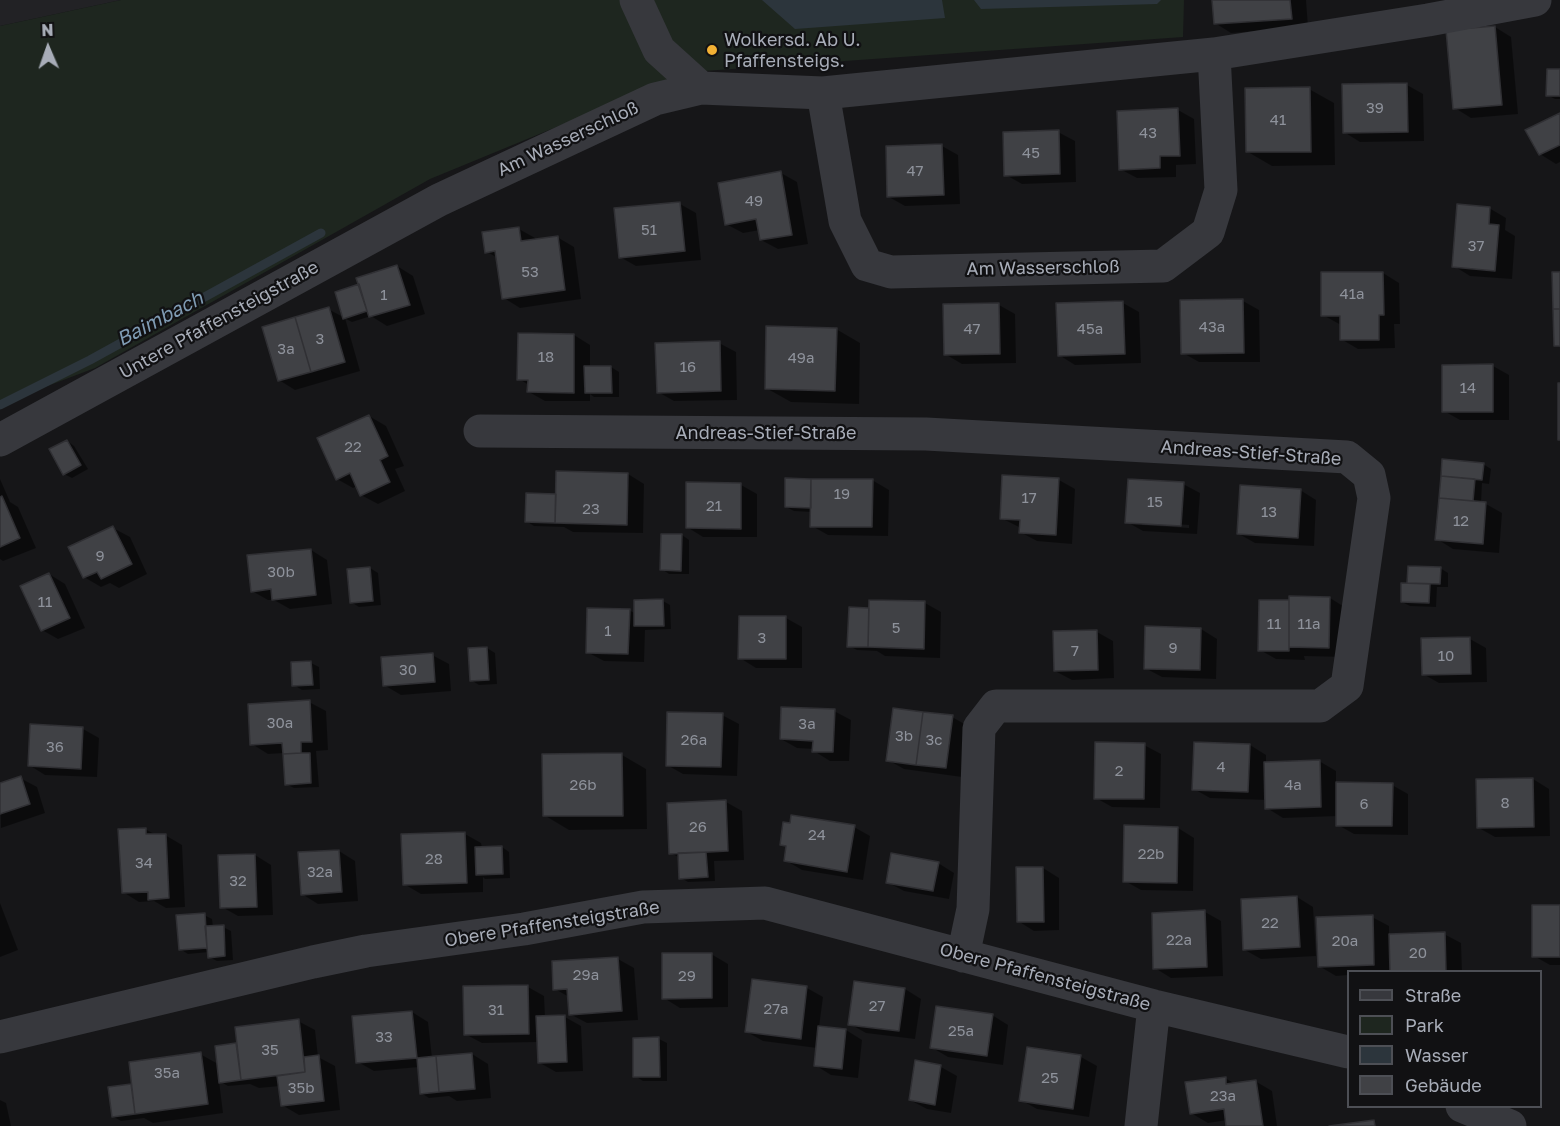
<!DOCTYPE html>
<html>
<head>
<meta charset="utf-8">
<style>
	body { margin:0 }
	#map { position:relative; width:1560px; height:1126px; overflow:hidden; background:#161618; font-family:"Golos Text",sans-serif }
	canvas { display:block }
	.legend { position:absolute; left:1347px; top:970px; width:195px; height:138px; box-sizing:border-box; background:#111113; border:2px solid #4d4f55; margin:0; padding:8px 10px; list-style:none; font-size:18px; color:#a8adb8 }
	.legend li { display:flex; align-items:center; gap:12px; height:30px }
	.legend b { width:30px; border:2px solid #4d4f55 }
	.north { position:absolute; left:18px; top:18px; width:60px; height:60px; -webkit-text-stroke:4px #111113; paint-order:stroke; rotate:358deg; font-size:16px; font-weight:700; line-height:24px; text-align:center; color:#a8adb8 }
	.north::after { content:''; display:block; margin:auto; width:21px; height:27px; background:#a8adb8; clip-path:polygon(50% 0,100% 100%,50% 72%,0 100%) }
</style>
</head>
<body>
<div id="map">
<canvas width="1560" height="1126"></canvas>
<ul class="legend">
<li><b style="height:8px;background:#37383d"></b>Straße</li>
<li><b style="height:16px;background:#1e261f"></b>Park</li>
<li><b style="height:16px;background:#2c353c"></b>Wasser</li>
<li><b style="height:16px;background:#404145"></b>Gebäude</li>
</ul>
<div class="north">N</div>
</div>
<script>
const c = document.querySelector('canvas').getContext('2d');
c.lineJoin = 'round';
function paint(path, color) { c.fillStyle = color; c.fill(path, 'evenodd'); }
const toPath = rows => new Path2D(rows.map(r => 'M' + r).join(''));
function stroke(path, color, width, dash) { c.strokeStyle = color; c.lineWidth = width; c.lineCap = dash ? 'butt' : 'round'; c.setLineDash(dash || []); c.stroke(path); }
function label(font, color, halo, rows, align = 'center') {
  c.font = font + ' "Golos Text",sans-serif'; c.lineWidth = 4.5; c.setLineDash([]); c.textBaseline = 'middle'; c.strokeStyle = halo; c.fillStyle = color; for (const [text, x, y, turn = 0] of rows) {
    c.save(); c.translate(x, y); c.rotate((+turn || 0) * Math.PI / 180); c.textAlign = isNaN(turn) ? turn : align; if (halo) c.strokeText(text, 0, 0); c.fillText(text, 0, 0); c.restore();
  }
}
paint(toPath([
	[0,0,121,0,0,26]
]), '#222225');
paint(toPath([
	[121,0,1184,0,1183,37,690,72,430,179,95,368,0,404,0,26]
]), '#1e261f');
paint(toPath([
	[762,0,942,0,945,18,795,29],
	[974,0,1161,0,1157,4,981,9]
]), '#2c353c');
paint(toPath([
	[1213,0,1306,0,1308,27,1231,33,1215,23],
	[1495,27,1511,37,1518,114,1471,118,1455,108],
	[1560,71,1560,99,1555,99,1547,95],
	[1407,85,1423,94,1424,141,1360,142,1344,132],
	[1309,89,1334,103,1335,165,1272,166,1248,152],
	[1178,110,1194,119,1196,164,1176,165,1176,177,1137,178,1120,169],
	[1560,114,1560,162,1556,164,1540,154],
	[1058,132,1075,141,1076,182,1022,184,1006,175],
	[942,146,958,155,960,204,905,206,889,197],
	[781,173,797,182,808,244,778,249,761,240,760,230,743,233,726,224],
	[680,204,696,213,701,260,636,266,620,257],
	[1489,208,1506,218,1505,230,1515,236,1512,279,1470,276,1454,266],
	[519,229,535,238,535,241,557,237,574,247,581,299,520,308,504,298,498,258,487,252],
	[397,266,413,276,425,314,387,326,371,316,352,322,344,318,360,286],
	[1383,273,1399,283,1400,324,1394,324,1395,348,1358,349,1341,339,1341,325,1323,315],
	[1243,301,1259,310,1260,362,1199,362,1183,353],
	[1123,303,1139,312,1141,363,1075,365,1059,355],
	[999,305,1015,314,1016,363,962,364,945,354],
	[328,309,345,318,360,371,295,390,279,380],
	[836,329,860,343,859,404,791,402,766,388],
	[574,335,590,345,590,367,611,367,619,372,619,397,594,397,590,394,590,401,545,401,529,392,529,385,519,379],
	[719,343,736,352,737,400,674,401,658,392],
	[1493,366,1509,375,1509,420,1460,420,1444,411],
	[369,416,386,426,404,466,395,469,405,491,378,504,361,495,357,486,353,488,337,479],
	[67,441,74,446,88,469,72,478,64,474],
	[1483,464,1491,469,1489,484,1482,483,1481,503,1486,504,1502,513,1499,553,1453,549,1437,539],
	[628,474,644,484,643,533,573,532,564,527,534,526,526,521,557,496],
	[0,479,10,502,18,507,36,548,3,561,0,559],
	[872,480,889,490,888,536,828,535,812,526,812,512,794,511,786,507],
	[1059,480,1075,489,1072,544,1037,541,1020,532,1021,528,1001,518],
	[1183,484,1200,493,1197,534,1143,531,1127,522],
	[1142,522,1189,525,1189,528,1142,525],
	[741,485,757,494,757,537,703,537,687,527],
	[1300,490,1316,500,1314,546,1255,543,1239,534],
	[113,528,130,537,147,574,119,588,110,583,101,587,84,577],
	[682,535,689,540,689,574,669,574,662,569],
	[311,550,327,560,332,604,290,609,274,600,268,600,252,591],
	[1409,567,1440,568,1448,573,1448,587,1437,587,1436,607,1410,606,1402,602,1409,584],
	[370,568,378,573,381,605,359,607,351,602,349,570],
	[49,574,65,584,85,628,58,639,42,630],
	[1330,598,1346,608,1345,657,1304,656,1305,660,1276,659,1260,650,1291,602],
	[663,601,670,605,671,629,645,630,644,662,604,661,587,652,629,610,636,614],
	[870,601,925,603,941,612,940,658,885,656,877,651,857,650,849,646,870,609],
	[786,618,802,627,802,668,756,668,740,658],
	[1201,629,1217,639,1216,679,1162,677,1145,668],
	[1097,632,1113,641,1114,678,1072,680,1055,671],
	[1470,639,1486,648,1487,682,1439,683,1423,674,1422,640],
	[487,648,495,653,497,684,479,685,471,680,469,649],
	[432,655,449,664,451,691,401,695,384,685],
	[311,663,319,667,320,689,302,690,294,685],
	[309,702,326,711,328,750,316,751,319,787,294,788,286,784,284,753,268,754,252,744],
	[834,711,851,720,849,761,830,761,814,751,814,749,797,748,781,739],
	[722,715,739,724,737,776,683,774,667,765],
	[952,717,968,726,962,777,904,769,888,760],
	[83,729,99,738,97,777,45,775,29,765],
	[1144,745,1161,754,1160,808,1112,807,1096,798],
	[1250,745,1266,755,1266,763,1319,761,1336,771,1336,784,1392,785,1408,794,1408,835,1354,834,1338,825,1338,816,1283,818,1267,808,1267,800,1210,798,1194,789],
	[622,755,646,769,647,829,569,830,544,815],
	[20,778,37,787,45,813,1,828,0,784],
	[1533,779,1549,789,1550,836,1495,837,1479,828],
	[726,802,742,811,744,860,714,861,715,881,688,882,681,878,680,858,671,853],
	[854,827,870,836,863,880,802,870,785,860,788,848,781,844],
	[1178,828,1194,838,1193,891,1141,890,1125,881],
	[145,829,156,835,165,835,182,845,185,907,166,908,154,901,139,902,123,892],
	[465,834,481,843,482,848,502,847,509,852,510,878,485,879,483,877,483,892,421,894,404,884],
	[339,851,355,861,358,901,318,904,302,894],
	[255,855,271,865,273,915,238,916,222,907],
	[938,863,954,873,949,899,904,891,887,882],
	[1043,868,1059,878,1059,930,1034,931,1018,921],
	[1297,897,1313,907,1316,956,1261,959,1245,950],
	[0,903,18,950,0,957],
	[1560,907,1560,965,1550,965,1534,956],
	[1205,912,1221,921,1223,976,1171,978,1155,968,1153,914],
	[204,915,212,919,213,927,223,927,231,931,233,960,217,961,209,957,209,952,188,954,180,949],
	[1372,917,1389,926,1389,936,1444,934,1461,943,1462,972,1348,972,1348,975,1336,976,1319,966],
	[711,954,728,964,728,1007,680,1008,664,998],
	[618,959,634,968,638,1020,587,1023,570,1014,569,997,555,989],
	[753,981,807,988,823,997,819,1027,846,1030,862,1040,858,1078,831,1075,815,1065,817,1048,763,1041,747,1032],
	[465,987,528,987,544,996,545,1017,565,1017,581,1026,583,1071,556,1072,540,1063,539,1042,482,1043,465,1034],
	[905,989,921,999,915,1039,866,1033,850,1024],
	[412,1012,428,1022,432,1058,472,1054,488,1064,491,1098,457,1101,449,1096,429,1098,421,1093,419,1067,374,1071,358,1062],
	[992,1015,1008,1025,1003,1065,948,1057,931,1047],
	[298,1021,315,1030,318,1057,335,1066,340,1110,299,1115,282,1105,280,1086,259,1088,250,1084,228,1086,219,1081,223,1113,153,1123,144,1118,121,1121,114,1117,131,1086,133,1087,200,1054,218,1064,236,1045,238,1046],
	[635,1039,659,1039,667,1043,667,1081,643,1081,635,1076],
	[1081,1057,1097,1066,1089,1117,1037,1109,1021,1100],
	[941,1067,957,1076,951,1113,927,1109,910,1100],
	[1225,1078,1235,1084,1255,1081,1272,1091,1277,1126,1228,1126,1227,1120,1208,1123,1191,1113],
	[0,1100,6,1103,11,1126,0,1126]
]), '#0007');
stroke(toPath([
	[0,405,90,360,321,233]
]), '#2c353c', 9);
const building = toPath([
	[1212,0,1290,0,1292,19,1214,24,1212,0],
	[1495,26,1502,105,1453,109,1446,30,1495,26],
	[1547,69,1560,69,1560,96,1546,96,1547,69],
	[1407,83,1408,132,1343,133,1342,84,1407,83],
	[1310,87,1311,152,1246,152,1245,88,1310,87],
	[1178,108,1180,156,1160,156,1160,168,1119,170,1117,111,1178,108],
	[1560,113,1560,145,1539,155,1525,130,1560,113],
	[1059,130,1060,174,1004,176,1003,132,1059,130],
	[942,144,944,195,887,197,886,146,942,144],
	[781,171,792,235,760,240,756,219,725,225,718,183,781,171],
	[680,202,685,251,619,258,614,208,680,202],
	[1457,204,1490,207,1489,224,1499,225,1495,271,1452,267,1457,204],
	[519,227,521,241,558,236,565,290,502,299,495,251,485,253,482,232,519,227],
	[397,265,410,305,369,317,356,278,397,265],
	[1321,272,1383,272,1384,315,1379,315,1379,340,1340,340,1340,316,1321,316,1321,272],
	[1552,272,1560,272,1560,309,1553,309,1552,272],
	[359,284,367,311,343,319,335,292,359,284],
	[1243,299,1244,353,1181,354,1180,300,1243,299],
	[1123,301,1125,354,1058,356,1056,303,1123,301],
	[999,303,1000,354,944,355,943,304,999,303],
	[329,307,345,362,311,372,295,317,329,307],
	[1553,309,1560,309,1560,346,1554,346,1553,309],
	[295,317,311,372,278,381,262,327,295,317],
	[766,326,837,328,835,391,765,389,766,326],
	[518,333,574,334,574,393,527,392,528,380,517,380,518,333],
	[720,341,721,391,657,393,655,343,720,341],
	[1493,364,1493,412,1442,412,1442,365,1493,364],
	[584,366,611,366,612,393,585,393,584,366],
	[1558,383,1560,383,1560,440,1558,440,1558,383],
	[369,415,388,456,380,460,390,482,360,496,350,473,336,480,317,438,369,415],
	[67,440,81,465,63,475,49,449,67,440],
	[1442,459,1484,463,1482,480,1441,476,1442,459],
	[556,471,628,473,627,525,555,523,556,471],
	[1002,475,1059,478,1056,535,1019,533,1020,520,1000,519,1002,475],
	[1441,476,1475,479,1473,501,1439,498,1441,476],
	[785,478,811,479,811,508,785,507,785,478],
	[811,479,873,479,872,527,810,527,811,479],
	[1128,479,1184,482,1181,526,1125,523,1128,479],
	[686,482,741,483,741,529,686,528,686,482],
	[1240,485,1301,489,1298,538,1237,534,1240,485],
	[526,493,556,494,555,523,525,522,526,493],
	[2,496,20,538,0,547,0,497,2,496],
	[1439,498,1486,502,1483,544,1435,540,1439,498],
	[113,526,132,564,101,579,97,572,83,578,68,547,113,526],
	[661,534,682,534,681,571,660,570,661,534],
	[311,549,316,595,272,600,271,589,251,592,247,555,311,549],
	[1408,566,1441,567,1440,584,1407,583,1408,566],
	[370,567,373,601,350,603,347,569,370,567],
	[49,573,70,618,41,631,20,586,49,573],
	[1401,583,1430,584,1429,603,1401,602,1401,583],
	[1289,596,1330,597,1329,648,1289,647,1289,596],
	[663,599,664,626,634,626,634,600,663,599],
	[869,600,925,601,924,649,868,647,869,600],
	[1259,600,1289,600,1289,651,1258,651,1259,600],
	[849,607,869,608,868,647,847,647,849,607],
	[587,608,630,609,628,654,586,653,587,608],
	[739,616,786,616,786,659,738,659,739,616],
	[1145,626,1201,628,1200,670,1144,669,1145,626],
	[1097,630,1098,670,1054,671,1053,631,1097,630],
	[1470,637,1471,674,1422,675,1421,638,1470,637],
	[487,647,489,680,470,681,468,648,487,647],
	[433,653,435,682,383,686,381,657,433,653],
	[311,661,313,685,292,686,291,662,311,661],
	[310,700,312,742,301,742,301,753,283,754,282,743,250,745,248,704,310,700],
	[781,707,835,709,833,752,812,752,813,741,780,739,781,707],
	[893,708,923,712,916,765,886,761,893,708],
	[667,712,723,713,721,767,666,766,667,712],
	[923,712,953,715,946,768,916,765,923,712],
	[30,724,83,727,81,769,28,766,30,724],
	[1095,742,1145,743,1144,799,1094,799,1095,742],
	[1194,742,1250,744,1248,792,1192,790,1194,742],
	[301,753,310,753,311,783,285,785,283,754,301,753],
	[622,753,623,816,543,816,542,754,622,753],
	[1320,760,1321,807,1265,809,1264,762,1320,760],
	[21,776,30,804,0,814,0,783,21,776],
	[1533,778,1534,827,1477,828,1476,779,1533,778],
	[1336,782,1393,783,1392,826,1336,826,1336,782],
	[726,800,728,851,669,854,667,803,726,800],
	[791,815,855,825,847,872,784,861,786,846,780,845,783,822,790,823,791,815],
	[1124,825,1178,827,1177,883,1123,882,1124,825],
	[146,828,146,834,166,834,169,898,148,900,148,892,122,893,118,829,146,828],
	[465,832,467,883,403,885,401,834,465,832],
	[502,846,503,874,476,875,475,847,502,846],
	[339,850,342,892,301,895,298,852,339,850],
	[706,852,708,877,679,879,678,853,706,852],
	[891,853,939,862,933,891,886,883,891,853],
	[255,854,257,907,220,908,218,855,255,854],
	[1016,867,1043,867,1044,922,1017,922,1016,867],
	[1297,896,1300,947,1243,950,1241,899,1297,896],
	[1532,905,1560,905,1560,957,1532,957,1532,905],
	[1205,910,1207,967,1153,969,1152,913,1205,910],
	[205,913,207,948,179,950,176,915,205,913],
	[1373,915,1374,965,1318,967,1316,917,1373,915],
	[224,925,225,956,208,958,205,926,224,925],
	[1445,932,1446,972,1390,972,1389,934,1445,932],
	[662,953,712,953,712,998,662,999,662,953],
	[618,957,622,1011,569,1015,567,989,553,990,552,961,618,957],
	[752,979,807,986,801,1039,745,1032,752,979],
	[854,981,905,988,899,1031,848,1025,854,981],
	[528,985,529,1034,464,1035,463,986,528,985],
	[936,1006,993,1014,987,1056,930,1048,936,1006],
	[412,1011,417,1058,356,1063,352,1016,412,1011],
	[565,1015,567,1062,538,1063,536,1016,565,1015],
	[299,1019,305,1072,241,1080,235,1027,299,1019],
	[818,1026,846,1029,842,1069,814,1066,818,1026],
	[659,1037,660,1077,633,1077,633,1038,659,1037],
	[236,1043,241,1080,219,1083,215,1046,236,1043],
	[1027,1047,1081,1055,1073,1109,1019,1101,1027,1047],
	[201,1052,208,1104,135,1114,129,1062,201,1052],
	[472,1053,475,1089,439,1092,436,1056,472,1053],
	[319,1055,324,1101,281,1106,277,1076,305,1072,304,1057,319,1055],
	[436,1056,439,1092,420,1094,417,1058,436,1056],
	[915,1060,941,1065,935,1105,909,1100,915,1060],
	[1226,1077,1226,1084,1256,1080,1263,1126,1226,1126,1224,1109,1190,1114,1185,1082,1226,1077],
	[131,1084,135,1114,112,1117,108,1087,131,1084],
	[1374,1120,1375,1126,1329,1126,1374,1120]
]);
paint(building, '#404145');
stroke(building, '#303034', 1.5);
stroke(toPath([
	[636,0,659,50,701,88],
	[823,93,845,221,867,265,891,272,1163,266,1208,232,1221,190,1214,54],
	[480,431,926,434,1347,457,1369,475,1374,498,1347,686,1320,706,996,706,979,728,973,909,963,956],
	[0,440,439,200,655,99,701,88,823,93,1214,54,1428,20,1535,0],
	[0,1037,313,962,366,951,524,929,643,907,765,903,1154,1006,1348,1052],
	[1462,1106,1510,1126],
	[1141,1126,1154,1006]
]), '#37383d', 33);
for (const [x, y, r, color] of [
	[712,50,6,"#f2b134"]
]) { const dot = new Path2D(); dot.arc(x, y, r, 0, 2 * Math.PI); c.fillStyle = color; c.fill(dot); stroke(dot, '#111113', 2); }
label('15px', '#8e929b', null, [
	["39",1375,108],
	["41",1278,120],
	["43",1148,133],
	["45",1031,153],
	["47",915,171],
	["49",754,201],
	["51",649,230],
	["37",1476,246],
	["53",530,272],
	["41a",1352,294],
	["1",384,295],
	["43a",1212,327],
	["47",972,329],
	["45a",1090,329],
	["3",320,339],
	["3a",286,349],
	["18",546,357],
	["49a",801,358],
	["16",688,367],
	["14",1468,388],
	["22",353,447],
	["19",842,494],
	["17",1029,498],
	["15",1155,502],
	["21",714,506],
	["23",591,509],
	["13",1269,512],
	["12",1461,521],
	["9",100,556],
	["30b",281,572],
	["11",45,602],
	["11",1274,624],
	["11a",1309,624],
	["5",896,628],
	["1",608,631],
	["3",762,638],
	["9",1173,648],
	["7",1075,651],
	["10",1446,656],
	["30",408,670],
	["30a",280,723],
	["3a",807,724],
	["3b",904,736],
	["26a",694,740],
	["3c",934,740],
	["36",55,747],
	["4",1221,767],
	["2",1119,771],
	["26b",583,785],
	["4a",1293,785],
	["8",1505,803],
	["6",1364,804],
	["26",698,827],
	["24",817,835],
	["22b",1151,854],
	["28",434,859],
	["34",144,863],
	["32a",320,872],
	["32",238,881],
	["22",1270,923],
	["22a",1179,940],
	["20a",1345,941],
	["20",1418,953],
	["29a",586,975],
	["29",687,976],
	["27",877,1006],
	["27a",776,1009],
	["31",496,1010],
	["25a",961,1031],
	["33",384,1037],
	["35",270,1050],
	["35a",167,1073],
	["25",1050,1078],
	["35b",301,1088],
	["23a",1223,1096]
]);
label('18px', '#a8adb8', '#111113', [
	["Wolkersd. Ab U.",724,40],
	["Pfaffensteigs.",724,61]
], 'left');
label('18px', '#a8adb8', '#111113', [
	["Am Wasserschloß",568,139,-25],
	["Am Wasserschloß",1043,268,-1],
	["Untere Pfaffensteigstraße",219,320,-29],
	["Andreas-Stief-Straße",766,433],
	["Andreas-Stief-Straße",1251,453,4],
	["Obere Pfaffensteigstraße",552,924,-9],
	["Obere Pfaffensteigstraße",1045,977,15]
]);
label('italic 20px', '#7f9bb3', '#111113', [
	["Baimbach",160,319,-28]
]);
</script>
</body>
</html>
